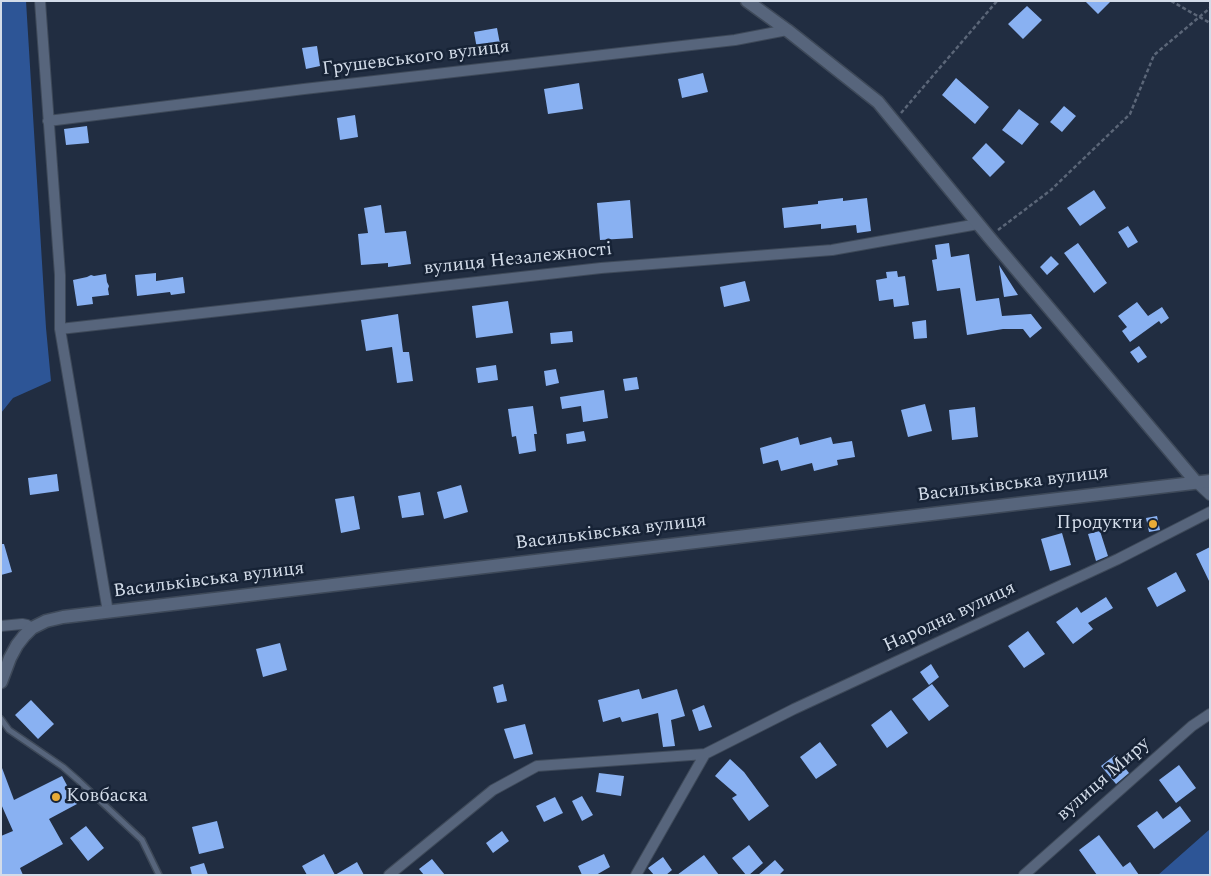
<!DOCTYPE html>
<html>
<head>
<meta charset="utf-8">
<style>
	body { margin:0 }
	#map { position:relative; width:1211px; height:876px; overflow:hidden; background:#212d41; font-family:Spectral,serif }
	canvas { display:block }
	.frame { position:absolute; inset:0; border:2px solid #d3dce9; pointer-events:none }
</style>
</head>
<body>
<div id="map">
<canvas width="1211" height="876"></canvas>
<div class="frame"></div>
</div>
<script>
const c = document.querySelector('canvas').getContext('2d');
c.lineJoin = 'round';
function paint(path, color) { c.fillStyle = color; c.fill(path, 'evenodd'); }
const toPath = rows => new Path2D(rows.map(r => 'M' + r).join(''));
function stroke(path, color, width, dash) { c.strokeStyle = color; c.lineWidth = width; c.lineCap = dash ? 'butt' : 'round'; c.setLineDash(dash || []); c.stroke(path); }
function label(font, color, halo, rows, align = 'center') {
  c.font = font + ' Spectral,serif'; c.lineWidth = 5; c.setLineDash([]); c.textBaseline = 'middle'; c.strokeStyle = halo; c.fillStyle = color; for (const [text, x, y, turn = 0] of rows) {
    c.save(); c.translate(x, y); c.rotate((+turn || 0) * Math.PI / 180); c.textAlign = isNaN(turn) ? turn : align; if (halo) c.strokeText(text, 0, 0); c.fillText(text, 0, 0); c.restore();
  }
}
paint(toPath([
	[1,1,26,1,46,328,51,381,13,398,1,413],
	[1210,829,1210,875,1158,875]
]), '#2d5596');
paint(toPath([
	[1085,1,1111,1,1098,14],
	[1027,6,1042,20,1023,39,1008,24],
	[497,28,500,44,477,49,474,32],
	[317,46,320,66,306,69,302,48],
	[703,73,708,92,682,98,678,79],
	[956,78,989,107,975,124,942,95],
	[579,83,583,109,548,114,544,89],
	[1064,106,1076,116,1062,132,1050,122],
	[1019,109,1039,124,1022,145,1002,130],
	[355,115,358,137,340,140,337,118],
	[87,126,89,143,66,145,64,129],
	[986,143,1005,162,990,177,972,158],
	[1094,190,1106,208,1080,226,1067,208],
	[843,198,843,201,867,198,871,231,857,233,856,225,821,229,821,224,784,228,782,208,818,204,818,201],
	[630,200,633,238,600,240,597,203],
	[381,205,385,233,406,231,411,264,388,267,388,263,361,265,358,234,368,233,364,208],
	[1128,226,1138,242,1128,248,1118,232],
	[949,243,951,257,969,254,976,301,999,298,1002,316,1031,314,1042,328,1030,338,1023,329,1003,329,967,335,960,288,937,291,932,260,937,259,935,245],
	[1078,243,1107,283,1094,293,1064,253],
	[1051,256,1059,264,1047,275,1040,267],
	[999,265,1018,295,1004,297],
	[897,271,898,277,905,276,909,305,894,307,893,299,879,301,876,280,887,278,886,272],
	[156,273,156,281,183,277,185,293,171,295,170,292,137,296,135,275],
	[106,274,107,282,109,286,108,289,109,295,92,297,93,304,77,306,73,280,87,277,91,275,94,276],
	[745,281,750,301,724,307,720,287],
	[508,301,513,333,476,338,472,306],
	[1137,302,1148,316,1162,307,1169,318,1161,324,1159,321,1130,342,1122,331,1127,327,1118,316],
	[398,314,403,352,409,352,413,381,397,383,392,347,366,351,361,320],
	[926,320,927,338,914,339,912,322],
	[572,331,573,342,551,344,550,333],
	[1139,346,1147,357,1138,363,1130,352],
	[496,365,498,380,478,383,476,368],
	[556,369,559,383,546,386,544,371],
	[637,377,639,389,625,391,623,379],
	[604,390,608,418,583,422,581,406,562,409,560,397],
	[925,404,932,431,908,437,901,410],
	[533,406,537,434,534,434,536,451,519,454,516,436,512,437,508,409],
	[975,407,978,437,952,440,949,410],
	[584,431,586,441,567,444,566,434],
	[798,437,800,445,831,437,833,444,852,441,855,457,837,460,838,465,814,471,812,463,781,471,778,460,763,464,760,448],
	[57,474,59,491,30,495,28,478],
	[461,485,468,512,444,519,437,492],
	[420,492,424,515,402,518,398,496],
	[354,496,360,529,341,533,335,499],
	[1157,516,1160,530,1149,532,1146,518],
	[1100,531,1108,556,1096,561,1088,534],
	[1062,533,1071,565,1050,571,1041,539],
	[1,544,4,544,12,572,1,575],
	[1210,547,1210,583,1196,554],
	[1176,572,1186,591,1157,607,1147,588],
	[1106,597,1113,608,1088,623,1093,629,1073,644,1056,622,1077,607,1081,613],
	[1028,631,1045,654,1024,668,1008,646],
	[280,643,287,670,263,677,256,649],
	[931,664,939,677,929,685,920,672],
	[503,684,507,701,497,703,493,687],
	[932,684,949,706,929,721,912,699],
	[639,689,642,699,677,689,685,716,671,720,675,746,663,747,658,713,622,722,620,717,603,722,598,700],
	[31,700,54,724,38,739,15,715],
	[704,705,712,727,699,731,692,710],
	[891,710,908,733,887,748,871,725],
	[525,724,533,754,514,759,504,729],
	[820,742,837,765,816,779,800,757],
	[1115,755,1129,773,1116,784,1101,766],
	[730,759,744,772,769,806,749,821,732,798,737,795,715,776],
	[1179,765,1196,788,1176,803,1159,780],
	[1,768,2,768,14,800,62,776,77,804,49,819,63,844,20,868,23,875,1,875,1,836,13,831,1,804],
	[599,773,624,776,621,796,596,792],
	[582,796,593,815,582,821,572,801],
	[555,797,563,813,544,822,536,806],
	[1180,806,1191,821,1154,849,1137,826,1157,811,1163,819],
	[217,821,224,848,199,854,192,827],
	[86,826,104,848,88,861,70,838],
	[502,831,509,841,493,853,486,843],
	[1099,835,1123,867,1130,862,1139,875,1097,875,1079,850],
	[749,845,763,863,749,875,746,875,732,858],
	[324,854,335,875,357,862,364,875,307,875,302,866],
	[604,854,610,867,596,875,582,875,578,866],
	[704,855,719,875,677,875],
	[663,857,672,870,666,875,654,875,648,868],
	[432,859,445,875,424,875,419,869],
	[775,860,784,870,779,875,758,875],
	[204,863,208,875,192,875,190,867]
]), '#89b1f2');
const lane = toPath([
	[1,719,9,730,63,767,79,781,142,840,159,875]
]);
const street = toPath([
	[40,1,60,275,60,329,108,612],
	[48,121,304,89,735,40,787,30],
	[60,329,601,268,832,250,978,224],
	[1196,482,1210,495],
	[1,626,22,624,27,625,32,628],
	[389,875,493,790,537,766,705,754],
	[636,875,705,754,794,709,1118,559,1210,512],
	[1024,875,1192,726,1210,714]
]);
const secondary = toPath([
	[747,1,787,30,878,102,989,237,1196,482],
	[1,682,10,658,17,645,24,636,32,628,46,621,63,617,1210,481]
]);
stroke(lane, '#3e4959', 8);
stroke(street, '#3e4959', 12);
stroke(secondary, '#3e4959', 15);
stroke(toPath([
	[1171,1,1210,23],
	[901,113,997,1],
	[998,230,1051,190,1130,114,1154,55,1210,8]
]), '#5b6678', 2.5, [4, 2.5]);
stroke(lane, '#57657c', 5);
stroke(street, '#57657c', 10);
stroke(secondary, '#57657c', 12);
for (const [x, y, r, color] of [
	[1153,524,5,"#e8ab37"],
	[56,797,5,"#e8ab37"]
]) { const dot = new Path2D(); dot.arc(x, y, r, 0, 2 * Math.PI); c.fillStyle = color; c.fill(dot); stroke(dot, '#172336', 2); }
label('19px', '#d3dce9', '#172336', [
	["Грушевського вулиця",416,59,-7],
	["вулиця Незалежності",518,260,-6],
	["Васильківська вулиця",1013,485,-7],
	["Васильківська вулиця",611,533,-7],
	["Васильківська вулиця",209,581,-7],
	["Народна вулиця",950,618,-25],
	["вулиця Миру",1104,780,-41]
]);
label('19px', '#d3dce9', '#172336', [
	["Продукти",1143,524],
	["Ковбаска",66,797,"left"]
], 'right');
</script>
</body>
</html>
